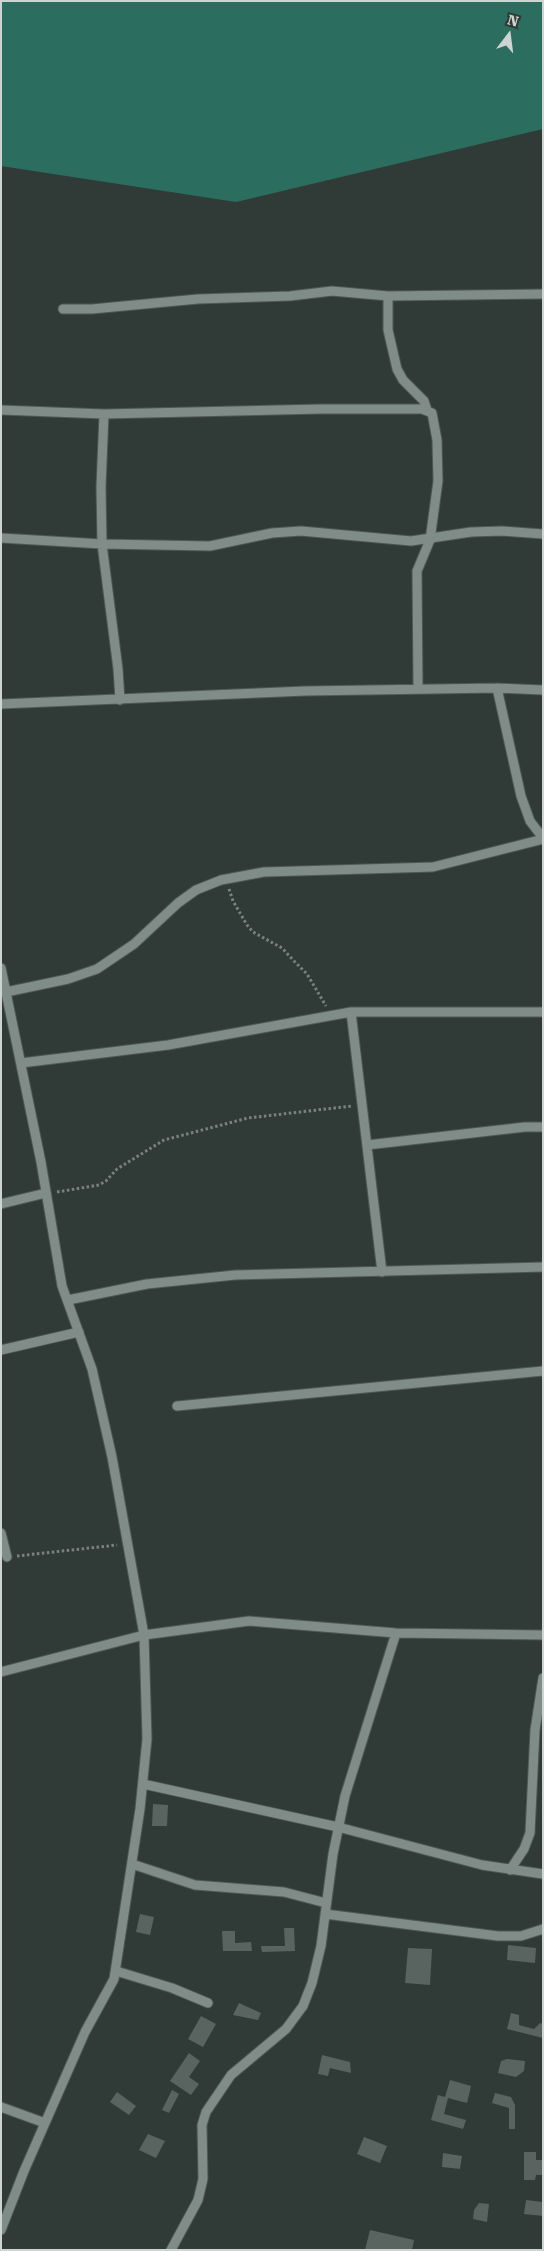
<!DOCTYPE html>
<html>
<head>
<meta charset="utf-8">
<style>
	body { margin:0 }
	#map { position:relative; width:544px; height:2251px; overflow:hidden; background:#303a37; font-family:"Roboto Serif",serif }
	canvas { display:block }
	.frame { position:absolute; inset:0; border:2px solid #ced4d2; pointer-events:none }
	.north { position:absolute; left:484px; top:10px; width:50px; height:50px; -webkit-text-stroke:4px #303a37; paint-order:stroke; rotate:15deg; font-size:14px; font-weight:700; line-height:20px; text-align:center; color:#ced4d2 }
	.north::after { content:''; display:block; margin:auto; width:18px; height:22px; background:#ced4d2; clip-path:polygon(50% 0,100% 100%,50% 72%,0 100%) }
</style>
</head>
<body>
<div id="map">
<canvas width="544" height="2251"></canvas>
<div class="frame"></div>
<div class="north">N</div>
</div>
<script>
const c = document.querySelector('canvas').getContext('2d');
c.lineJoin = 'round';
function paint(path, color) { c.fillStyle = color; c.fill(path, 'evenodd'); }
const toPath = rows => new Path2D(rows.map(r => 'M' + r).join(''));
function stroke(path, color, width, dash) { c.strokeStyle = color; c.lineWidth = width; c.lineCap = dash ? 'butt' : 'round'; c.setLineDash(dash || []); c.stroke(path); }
paint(toPath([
	[1,1,543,1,543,129,236,202,1,166]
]), '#2b6e5f');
paint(toPath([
	[153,1804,168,1805,167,1826,152,1826],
	[140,1914,154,1917,150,1935,136,1932],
	[284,1928,294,1928,295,1951,262,1952,261,1946,285,1946],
	[222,1931,235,1931,235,1943,251,1942,252,1951,223,1951],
	[508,1945,536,1948,535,1963,507,1960],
	[408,1948,432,1949,430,1985,405,1983],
	[239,2003,261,2013,258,2020,233,2015],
	[511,2013,519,2015,519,2025,534,2029,540,2023,543,2024,543,2038,507,2029],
	[201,2016,216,2024,203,2047,188,2039],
	[189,2053,200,2061,189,2077,199,2084,191,2095,170,2081],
	[322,2055,350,2062,351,2073,330,2068,328,2076,318,2074],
	[507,2059,525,2061,524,2071,516,2077,498,2073,501,2061],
	[450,2080,471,2086,467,2103,448,2098,444,2114,466,2120,463,2129,431,2120,438,2095,445,2097],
	[172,2090,179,2094,169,2113,162,2110],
	[117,2092,136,2106,129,2115,110,2102],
	[495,2093,511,2097,515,2105,515,2129,509,2129,509,2108,492,2103],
	[148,2134,165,2141,156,2158,139,2150],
	[364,2137,387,2146,380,2163,357,2154],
	[524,2152,536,2152,536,2160,543,2160,543,2175,536,2175,535,2180,524,2180],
	[443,2153,462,2156,460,2169,442,2167],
	[526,2200,543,2202,543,2216,524,2214],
	[479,2203,489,2204,487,2222,473,2219,474,2210],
	[370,2230,414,2240,412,2250,365,2250]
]), '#596461');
const minor = toPath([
	[388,296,388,330,397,369,403,380,424,401,427,410],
	[63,309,92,309,198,299,290,296,332,291,388,296,543,294],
	[1,410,104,414,321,409,422,409,432,413,437,440,438,481,430,540,417,571,418,689],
	[104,414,101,487,102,544,118,669,120,700],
	[1,538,102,544,210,546,272,533,301,531,411,541,471,532,502,531,543,534],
	[497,688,521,796,530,821,543,838],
	[1,704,305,691,497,688,543,690],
	[1,968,41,1162,62,1286,92,1369,112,1457,144,1635,147,1739,140,1809,114,1979,85,2032,24,2171,1,2230],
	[6,992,68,979,97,969,134,944,178,903,196,890,221,880,264,872,433,867,543,839],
	[351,1012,382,1272],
	[21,1063,168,1045,351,1012,543,1012],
	[367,1145,525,1127,543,1127],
	[1,1204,46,1193],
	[68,1300,147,1284,235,1275,543,1267],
	[1,1350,79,1332],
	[177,1406,543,1371],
	[1,1533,7,1557],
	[1,1672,144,1635,249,1621,396,1633,543,1635],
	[143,1784,338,1827,482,1865,543,1874],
	[132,1864,195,1885,284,1892,326,1903],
	[510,1870,524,1849,530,1833,535,1730,543,1678],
	[325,1914,498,1936,521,1936,543,1929],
	[116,1971,172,1988,208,2003],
	[1,2107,45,2123],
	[171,2250,198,2200,203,2179,202,2125,206,2112,231,2075,286,2029,303,2006,312,1983,321,1946,333,1854,345,1796,396,1633]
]);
stroke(minor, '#4f5755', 11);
stroke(toPath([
	[229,889,233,901,247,925,253,932,282,948,294,961,307,974,326,1006],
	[57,1192,99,1185,106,1181,117,1169,164,1140,248,1118,352,1106],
	[17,1556,117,1545]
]), '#7a827f', 3, [2.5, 2.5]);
stroke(minor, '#808c88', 9);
</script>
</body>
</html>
